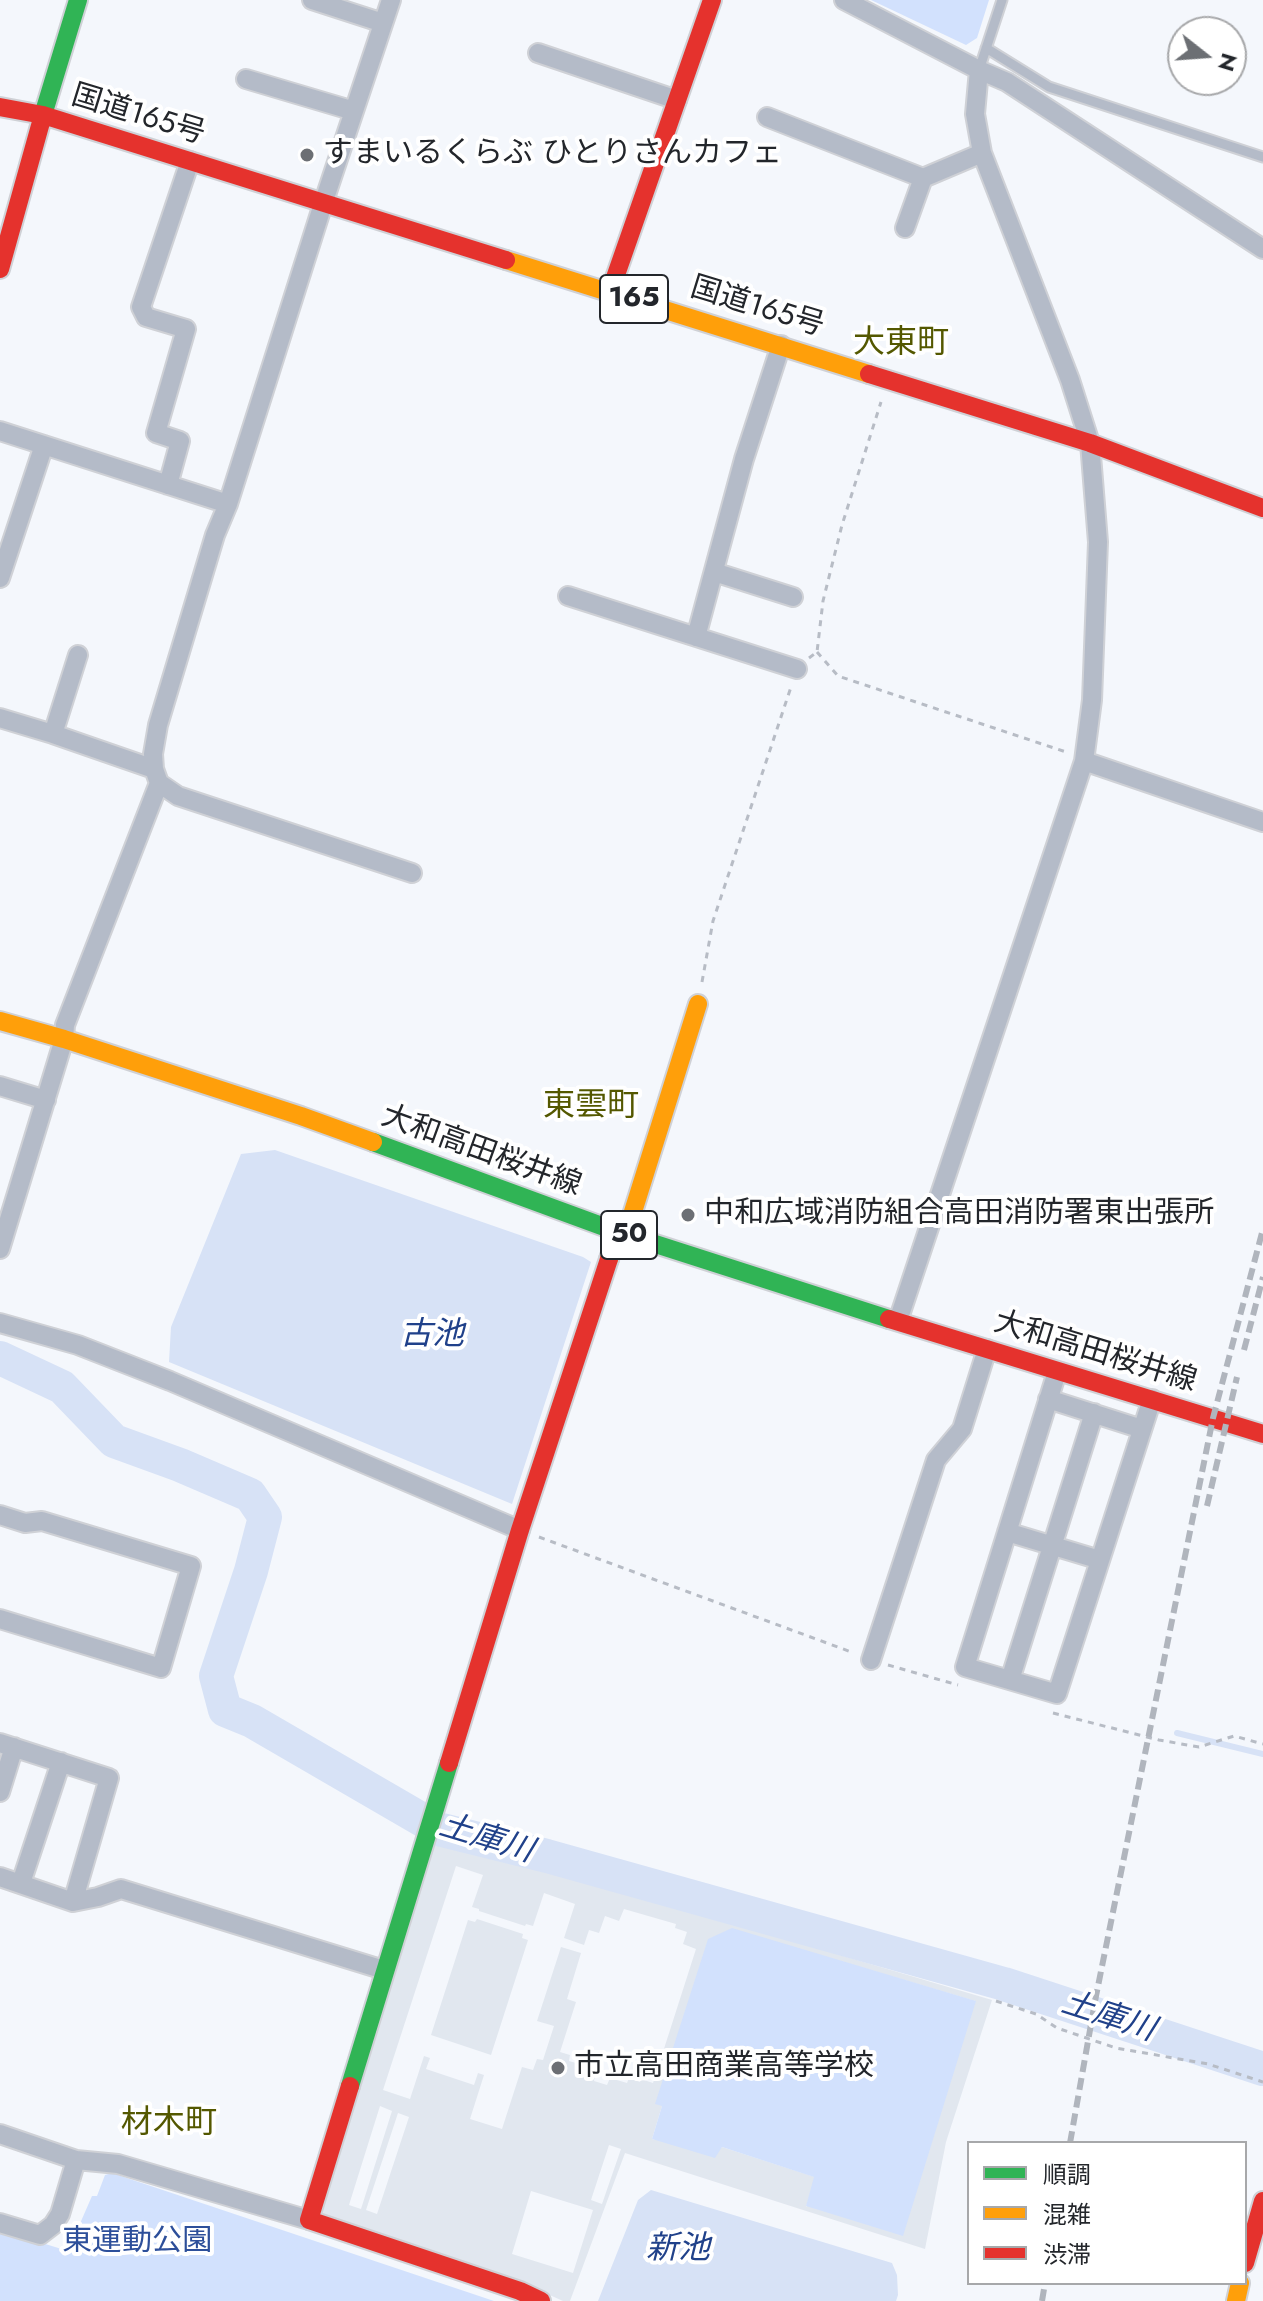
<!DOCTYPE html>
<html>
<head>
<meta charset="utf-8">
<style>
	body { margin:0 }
	#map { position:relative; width:1263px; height:2301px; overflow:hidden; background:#f4f7fc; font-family:Jost,"Noto Sans JP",sans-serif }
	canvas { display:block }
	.legend { position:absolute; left:967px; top:2141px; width:280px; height:144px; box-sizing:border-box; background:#fff; border:2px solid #a7a8aa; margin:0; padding:10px 14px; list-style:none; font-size:24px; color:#23262b }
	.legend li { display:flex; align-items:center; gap:16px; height:40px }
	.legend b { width:40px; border:2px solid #a7a8aa }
	.north { position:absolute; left:1167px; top:16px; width:80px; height:80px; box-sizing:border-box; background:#fff; border:2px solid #a7a8aa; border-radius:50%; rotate:107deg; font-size:22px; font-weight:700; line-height:32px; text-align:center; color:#23262b }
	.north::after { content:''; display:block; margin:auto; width:28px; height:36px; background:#6c6f74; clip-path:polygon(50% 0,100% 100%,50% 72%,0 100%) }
</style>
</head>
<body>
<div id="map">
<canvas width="1263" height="2301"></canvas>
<ul class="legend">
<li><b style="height:10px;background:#30b455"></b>順調</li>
<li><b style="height:10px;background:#ff9f0a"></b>混雑</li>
<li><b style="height:10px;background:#e5322d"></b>渋滞</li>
</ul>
<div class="north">N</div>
</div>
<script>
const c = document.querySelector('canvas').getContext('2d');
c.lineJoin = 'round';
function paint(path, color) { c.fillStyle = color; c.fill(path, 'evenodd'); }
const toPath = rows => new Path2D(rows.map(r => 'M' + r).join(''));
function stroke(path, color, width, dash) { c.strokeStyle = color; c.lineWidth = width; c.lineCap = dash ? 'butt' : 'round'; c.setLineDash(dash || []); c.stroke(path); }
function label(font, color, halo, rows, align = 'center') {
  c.font = font + ' Jost,"Noto Sans JP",sans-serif'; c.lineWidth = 8; c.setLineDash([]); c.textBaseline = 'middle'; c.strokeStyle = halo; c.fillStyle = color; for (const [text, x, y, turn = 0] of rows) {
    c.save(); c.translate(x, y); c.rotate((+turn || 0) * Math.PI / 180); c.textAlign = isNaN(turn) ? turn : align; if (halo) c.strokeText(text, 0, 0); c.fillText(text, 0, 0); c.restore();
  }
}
paint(toPath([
	[435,1835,992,2000,946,2142,925,2249,625,2153,570,2301,563,2301,543,2292,325,2220,319,2205],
	[456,1866,483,1875,472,1907,479,1909,479,1911,525,1926,526,1924,533,1926,544,1893,575,1904,564,1938,584,1945,589,1930,599,1933,605,1916,619,1921,624,1909,676,1924,675,1928,687,1932,683,1944,696,1949,653,2083,641,2079,640,2082,629,2078,627,2083,610,2078,607,2085,594,2081,595,2075,582,2070,583,2065,569,2061,570,2055,560,2052,576,2002,567,1999,581,1953,561,1947,537,2021,554,2026,543,2060,537,2059,533,2070,522,2067,502,2129,470,2119,484,2075,478,2073,474,2085,426,2069,430,2058,424,2056,410,2099,383,2090],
	[732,1929,975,2001,806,2207,815,2177,722,2147,717,2152,652,2139,662,2106],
	[380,2106,392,2111,361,2209,349,2205],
	[398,2113,409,2117,377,2214,366,2210],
	[609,2145,621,2149,602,2204,591,2200],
	[531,2191,593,2210,573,2273,512,2254],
	[477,1919,523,1934,522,1938,528,1940,491,2055,431,2035,468,1920,475,1922]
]), '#e1e7ef');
paint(toPath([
	[871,0,989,0,977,38,966,45],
	[732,1928,976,2001,903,2236,806,2206,814,2177,722,2147,715,2158,652,2139,662,2106,655,2104,708,1939],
	[112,2173,494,2301,0,2301,0,2230,68,2251,92,2196,97,2196,105,2175]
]), '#d2e1fd');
paint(toPath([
	[275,1150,583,1257,591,1262,512,1504,169,1362,171,1327,241,1154],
	[651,2190,892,2263,897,2275,898,2295,896,2301,598,2301,638,2200]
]), '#d7e2f6');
stroke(toPath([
	[1177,1733,1263,1754]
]), '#d7e2f6', 6);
stroke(toPath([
	[0,1358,62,1387,114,1441,180,1465,250,1495,265,1517,251,1571,216,1676,225,1710,252,1721,438,1829,547,1856,1004,1984,1263,2069]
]), '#d7e2f6', 34);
const lane = toPath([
	[986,48,1049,87,1263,157],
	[979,70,1002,0]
]);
const street = toPath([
	[312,0,383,23],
	[844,0,979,70,1007,82,1263,249],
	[538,53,677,100],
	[246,79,354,111],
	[767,117,923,178,982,153],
	[905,228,923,178],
	[0,431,228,504],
	[168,485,180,441,156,433,186,329,146,317,141,307,190,161],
	[714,572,793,597],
	[0,578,44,445],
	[568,596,797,669],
	[696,637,744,459,781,345],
	[0,718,53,734,154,769],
	[53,734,78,655],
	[1084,761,1263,822],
	[159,783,178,796,412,873],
	[0,1086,46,1100],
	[0,1249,64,1039,65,1025,159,783,154,769,153,754,158,725,215,535,228,504,323,204,391,0],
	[898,1321,1084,761,1092,700,1098,542,1090,443,1070,380,982,153,975,114,979,70],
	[0,1323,78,1345,170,1381,520,1530],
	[1057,1372,965,1667,1057,1694,1152,1399],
	[1048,1399,1142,1429],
	[0,1515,25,1523,42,1521,191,1566,161,1668,0,1619],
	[1007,1532,1100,1560],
	[871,1660,936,1460,962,1429,987,1349],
	[1010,1680,1094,1413],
	[0,1743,109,1778,73,1902],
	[0,1792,14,1747],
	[0,1877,73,1902,98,1897,121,1889,384,1970],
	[21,1883,61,1762],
	[0,2134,76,2160],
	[0,2223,40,2235,53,2225,60,2214,76,2160,118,2164,309,2220]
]);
const fast = toPath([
	[43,115,78,0],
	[373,1142,618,1232,889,1319],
	[350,2086,449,1763]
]);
const slow = toPath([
	[506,260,869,374],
	[0,1021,64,1039,301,1116,373,1142],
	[609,1259,618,1232,632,1215,698,1004],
	[1236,2301,1240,2283]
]);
const jam = toPath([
	[0,107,43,115,506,260],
	[0,269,43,115],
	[610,292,712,0],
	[869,374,1090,443,1263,508],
	[889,1319,1263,1434],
	[449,1763,520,1530,609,1259],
	[350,2086,309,2220,520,2291,541,2301],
	[1245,2263,1263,2201]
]);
stroke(lane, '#cfd1d6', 13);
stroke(street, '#cfd1d6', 22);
stroke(fast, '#cfd1d6', 22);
stroke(slow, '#cfd1d6', 22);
stroke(jam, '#cfd1d6', 22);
stroke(toPath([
	[817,652,838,676,1066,752],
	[809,658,817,652,823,601,842,525,881,402],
	[702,982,713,921,791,687],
	[539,1537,854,1653],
	[888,1665,958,1685],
	[1053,1713,1159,1740,1199,1747,1234,1736,1263,1744],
	[996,2001,1036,2014,1057,2028,1116,2048,1208,2064,1263,2082]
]), '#b7bcc5', 3, [6, 6]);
stroke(lane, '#b4bbc8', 9);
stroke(street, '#b4bbc8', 18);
stroke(fast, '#30b455', 18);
stroke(slow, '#ff9f0a', 18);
stroke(jam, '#e5322d', 18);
stroke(toPath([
	[1244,1350,1263,1277],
	[1207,1506,1237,1377],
	[1070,2143,1096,1996,1213,1418,1263,1229],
	[1042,2301,1045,2283]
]), '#b0b5bd', 6, [12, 6]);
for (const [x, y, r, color] of [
	[307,155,8,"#6c6f74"],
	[688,1215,8,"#6c6f74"],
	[558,2068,8,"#6c6f74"]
]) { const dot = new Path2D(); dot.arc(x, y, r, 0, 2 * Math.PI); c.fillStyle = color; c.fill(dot); stroke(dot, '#fff', 3); }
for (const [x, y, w] of [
	[634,299,68],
	[629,1235,56]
]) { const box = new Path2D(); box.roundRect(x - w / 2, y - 24, w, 48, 6); c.fillStyle = '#fff'; c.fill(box); stroke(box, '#23262b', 2); }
label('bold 28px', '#23262b', null, [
	["165",634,299],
	["50",629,1235]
]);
label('30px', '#23262b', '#fff', [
	["国道165号",138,116,17],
	["国道165号",757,308,17],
	["大和高田桜井線",481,1152,20],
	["大和高田桜井線",1095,1353,17]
]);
label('30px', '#23262b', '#fff', [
	["すまいるくらぶ ひとりさんカフェ",323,155],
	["中和広域消防組合高田消防署東出張所",704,1215],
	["市立高田商業高等学校",574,2068]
], 'left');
label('30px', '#2d4f9a', '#fff', [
	["東運動公園",137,2243]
]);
label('32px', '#545800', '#fff', [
	["大東町",901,344],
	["東雲町",591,1107],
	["材木町",169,2124]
]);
label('italic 32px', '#20418a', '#fff', [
	["古池",432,1336],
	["土庫川",486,1840,17],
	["土庫川",1108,2018,18],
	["新池",678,2250]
]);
</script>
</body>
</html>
